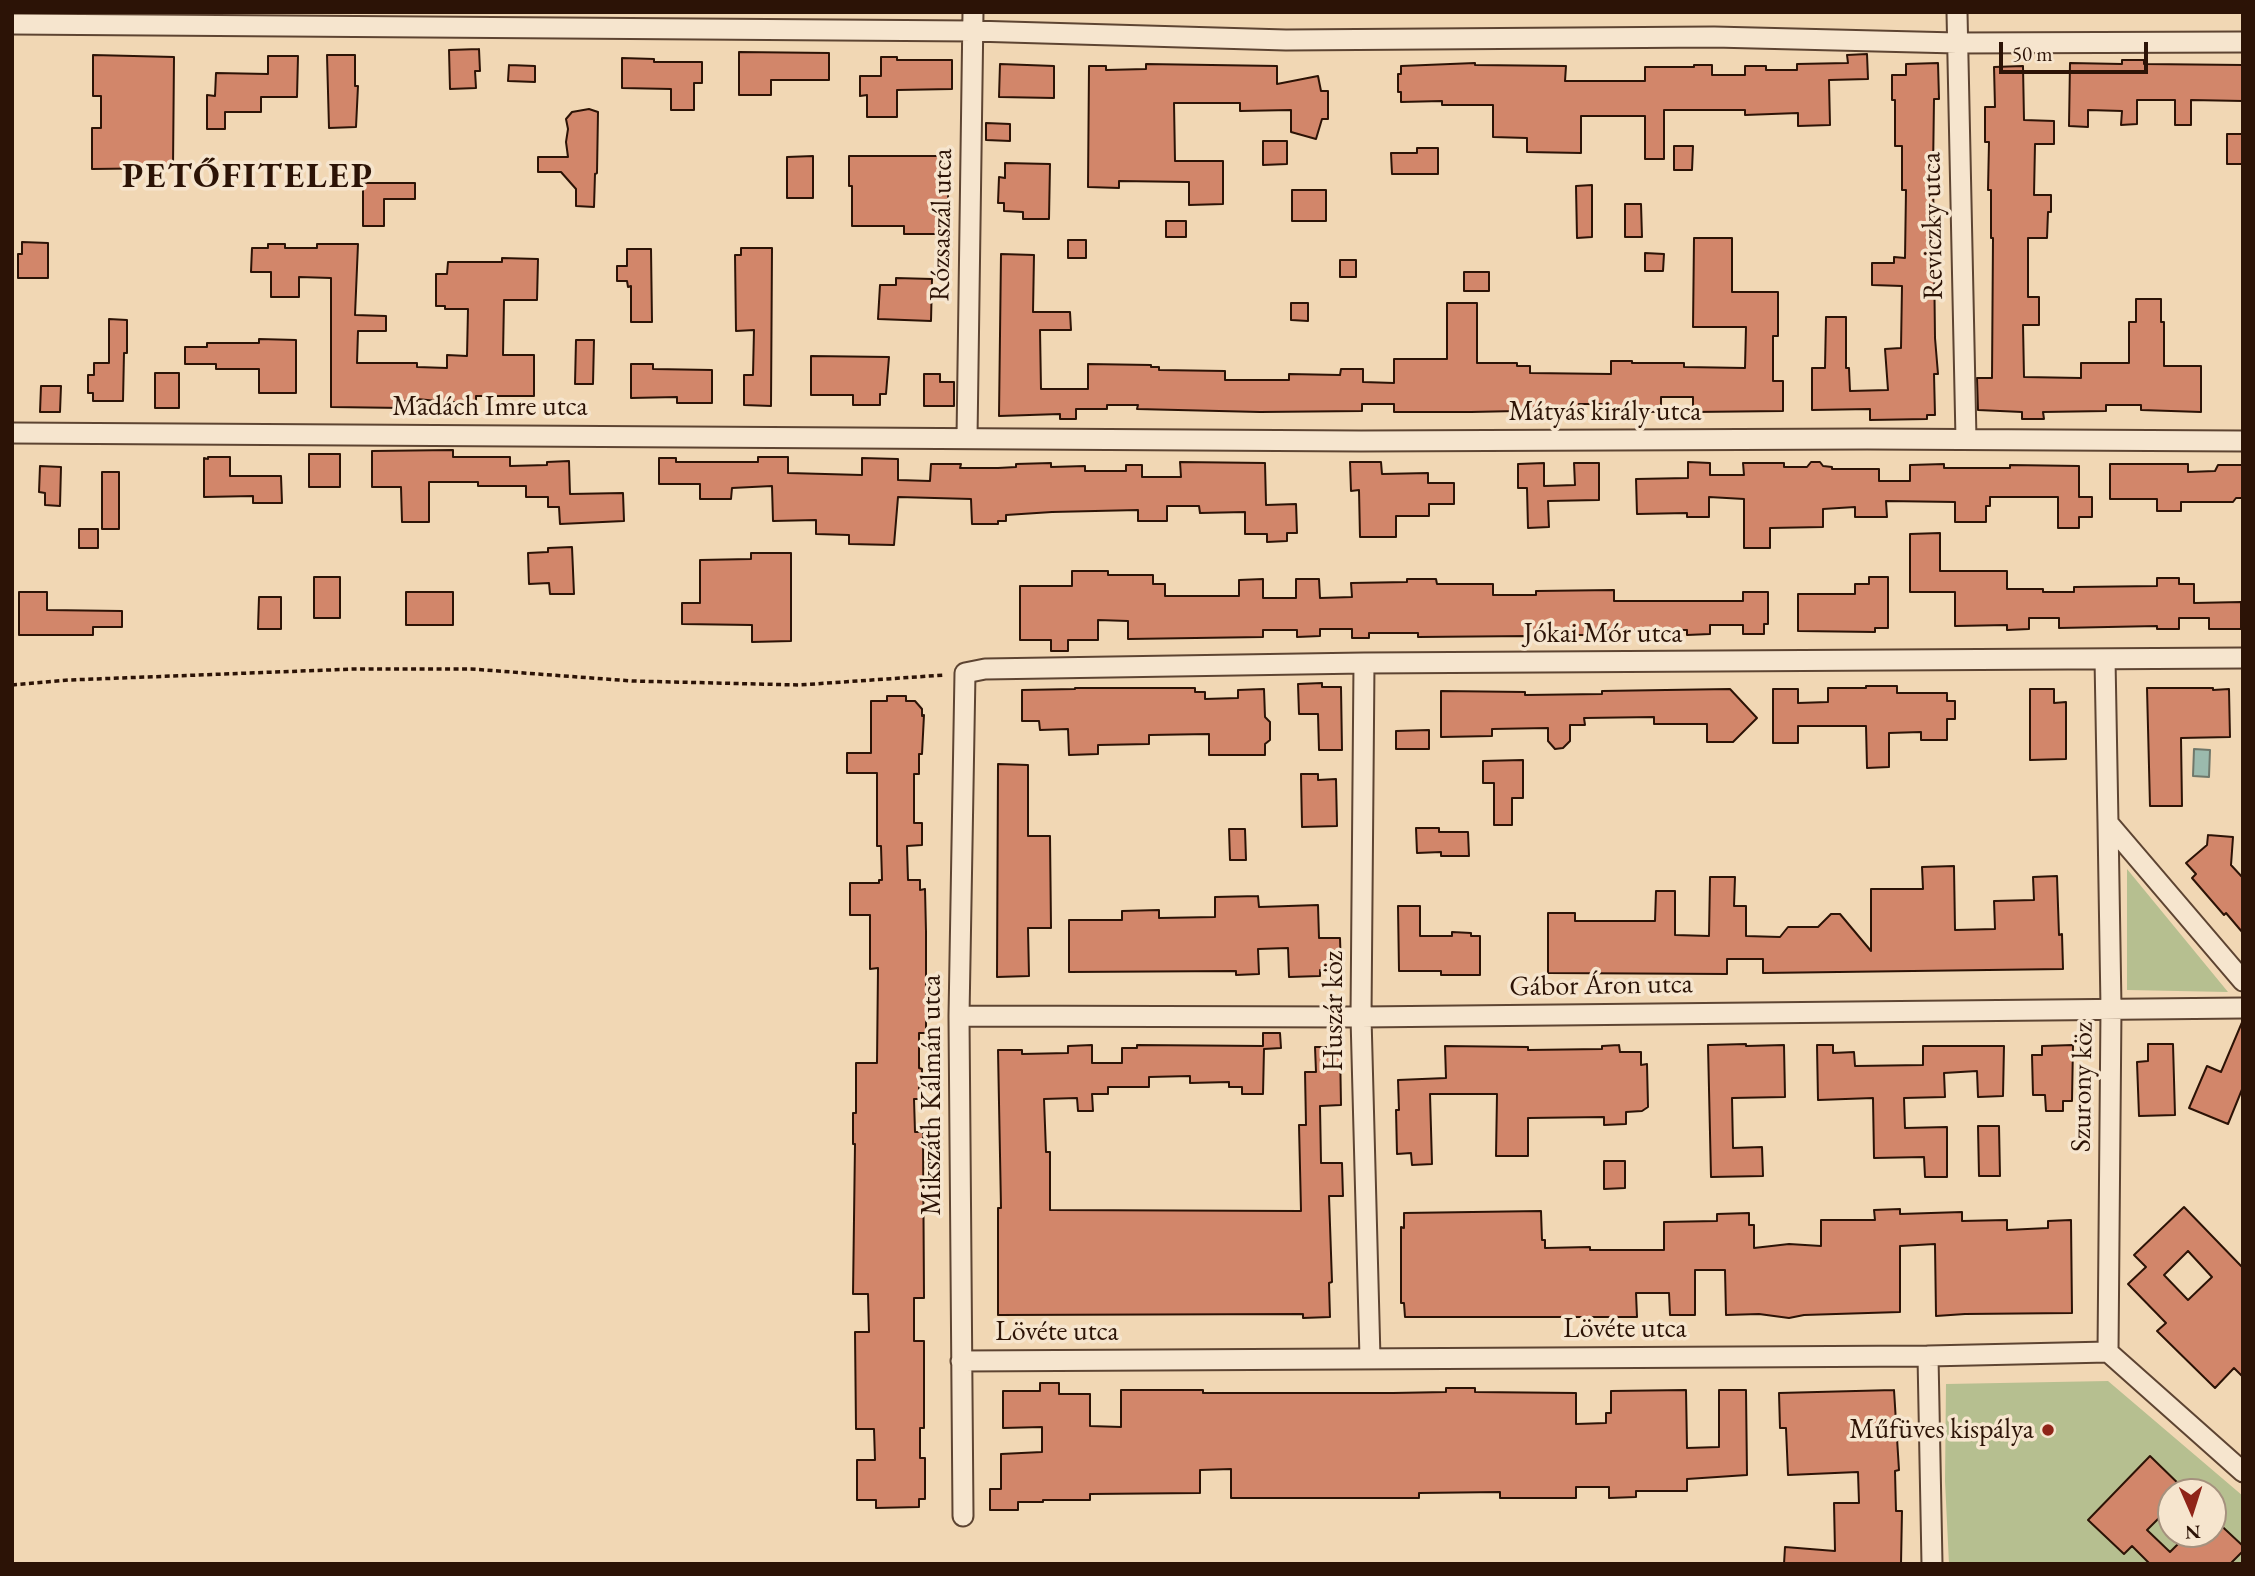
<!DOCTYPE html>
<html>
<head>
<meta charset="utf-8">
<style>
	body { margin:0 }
	#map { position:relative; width:2255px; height:1576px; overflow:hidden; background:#f1d7b4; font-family:"EB Garamond",serif }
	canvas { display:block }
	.frame { position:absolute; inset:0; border:14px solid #2c1306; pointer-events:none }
	.north { position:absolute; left:2157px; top:1478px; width:70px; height:70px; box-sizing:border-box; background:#f6e5ce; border:2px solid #a5917e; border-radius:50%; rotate:177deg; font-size:19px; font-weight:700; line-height:28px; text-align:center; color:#2c1306 }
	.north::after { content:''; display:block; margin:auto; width:24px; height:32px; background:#8f2418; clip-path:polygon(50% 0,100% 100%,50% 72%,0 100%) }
	.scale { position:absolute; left:1999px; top:42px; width:149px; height:32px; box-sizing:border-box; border:4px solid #2c1306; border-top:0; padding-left:9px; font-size:21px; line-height:24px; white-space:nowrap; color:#2c1306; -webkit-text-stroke:5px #f6e5ce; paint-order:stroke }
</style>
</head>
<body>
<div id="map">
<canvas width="2255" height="1576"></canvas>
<div class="frame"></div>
<div class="north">N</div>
<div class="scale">50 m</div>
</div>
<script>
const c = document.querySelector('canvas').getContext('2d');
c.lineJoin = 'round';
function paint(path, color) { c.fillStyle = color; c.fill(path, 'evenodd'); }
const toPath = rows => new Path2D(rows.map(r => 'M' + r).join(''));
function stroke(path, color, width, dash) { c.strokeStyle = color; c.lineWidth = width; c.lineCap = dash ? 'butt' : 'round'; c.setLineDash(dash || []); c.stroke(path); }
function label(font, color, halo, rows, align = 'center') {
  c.font = font + ' "EB Garamond",serif'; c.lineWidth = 7; c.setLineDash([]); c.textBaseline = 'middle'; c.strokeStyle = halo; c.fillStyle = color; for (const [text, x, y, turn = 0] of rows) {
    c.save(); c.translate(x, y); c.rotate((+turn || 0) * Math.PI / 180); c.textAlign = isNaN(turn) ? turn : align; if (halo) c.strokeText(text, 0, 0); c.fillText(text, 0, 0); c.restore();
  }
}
paint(toPath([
	[2127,869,2228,992,2127,990],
	[2108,1381,2243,1496,2243,1564,1949,1564,1945,1481,1946,1384],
	[2171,1492,2213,1492,2213,1534,2171,1534]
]), '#b6bf90');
const water = toPath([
	[2194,749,2210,750,2209,777,2193,776,2194,749]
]);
paint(water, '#9bbaad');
stroke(water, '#6f776a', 2);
const building = toPath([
	[479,49,480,71,475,71,476,88,450,89,449,50,479,49],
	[739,52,829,53,829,80,771,80,771,95,739,95,739,52],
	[1867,54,1868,79,1829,80,1830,125,1798,126,1798,113,1745,115,1745,110,1664,110,1664,159,1645,159,1645,116,1581,116,1581,153,1527,152,1527,138,1493,137,1493,105,1442,105,1442,101,1401,102,1401,92,1398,92,1398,74,1401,74,1401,66,1475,63,1475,65,1566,66,1565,81,1645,81,1645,67,1694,67,1694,65,1712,65,1712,75,1745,75,1745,66,1766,66,1766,70,1797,70,1797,64,1848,63,1847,55,1867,54],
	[93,55,174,57,173,168,92,169,92,128,101,128,101,96,93,96,93,55],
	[327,55,355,55,355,86,358,86,356,127,329,128,327,55],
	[268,56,298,56,297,97,261,97,261,112,225,112,225,129,207,129,207,95,215,96,216,73,268,74,268,56],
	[881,57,897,57,897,60,952,60,952,89,897,90,897,117,867,117,867,95,860,96,860,76,881,76,881,57],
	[622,58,654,59,654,62,702,62,702,83,694,83,694,110,671,110,671,89,622,88,622,58],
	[2122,60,2144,60,2144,64,2243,65,2243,101,2191,100,2191,125,2175,125,2175,100,2137,100,2137,124,2121,125,2122,111,2088,110,2088,127,2069,126,2070,63,2122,64,2122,60],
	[1938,63,1939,99,1934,99,1933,172,1935,338,1938,374,1934,374,1935,415,1927,415,1927,419,1870,420,1870,409,1812,410,1812,368,1825,368,1826,317,1846,317,1846,368,1849,368,1850,391,1888,390,1885,349,1901,348,1902,286,1872,285,1872,263,1894,263,1894,257,1905,258,1906,190,1902,190,1902,146,1895,146,1895,100,1892,100,1892,75,1906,75,1906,64,1938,63],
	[1000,64,1054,66,1054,98,999,97,1000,64],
	[1146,64,1277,66,1277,84,1318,76,1321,91,1328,91,1328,119,1322,119,1316,139,1291,132,1291,110,1240,111,1240,103,1174,103,1175,161,1223,161,1223,204,1189,205,1189,182,1119,181,1119,188,1088,187,1089,66,1106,66,1106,70,1146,69,1146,64],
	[509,65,535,66,535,82,508,81,509,65],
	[2023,66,2024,120,2054,121,2054,144,2035,144,2034,195,2051,195,2051,212,2048,212,2047,238,2028,238,2028,297,2039,297,2039,325,2023,325,2024,377,2081,378,2081,363,2129,363,2129,322,2136,322,2136,299,2161,299,2161,322,2164,322,2164,366,2201,366,2201,412,2141,410,2141,405,2106,405,2106,411,2043,412,2044,419,2022,419,2022,412,1978,410,1977,378,1992,378,1993,238,1991,238,1991,190,1988,190,1989,142,1985,142,1985,107,1995,107,1994,67,2023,66],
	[589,109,598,112,597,173,595,174,594,207,576,206,576,189,561,172,538,172,538,157,568,157,566,142,568,129,566,119,572,112,589,109],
	[986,123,1010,124,1010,141,986,140,986,123],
	[2227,134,2243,134,2242,164,2227,164,2227,134],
	[1263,141,1287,141,1287,164,1263,165,1263,141],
	[1674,146,1693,146,1692,170,1674,170,1674,146],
	[1417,148,1438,148,1438,174,1392,174,1391,153,1417,153,1417,148],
	[813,156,813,198,787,198,787,157,813,156],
	[849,156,944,156,944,166,948,166,948,234,904,234,904,226,852,226,852,186,849,186,849,156],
	[1005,163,1050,164,1049,219,1023,219,1023,212,1004,211,1004,203,998,203,999,177,1005,178,1005,163],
	[363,183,415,183,415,199,384,199,384,226,363,226,363,183],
	[1592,185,1592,237,1577,238,1576,186,1592,185],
	[1292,190,1326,190,1326,221,1292,221,1292,190],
	[1625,204,1641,204,1642,237,1625,237,1625,204],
	[1166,221,1186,221,1186,237,1166,237,1166,221],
	[1694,238,1732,238,1732,292,1778,292,1778,336,1773,336,1773,381,1783,381,1783,411,1693,412,1693,397,1661,397,1661,412,1610,411,1611,404,1579,404,1579,409,1517,408,1517,411,1471,412,1394,412,1394,404,1362,404,1362,411,1260,412,1137,409,1138,405,1107,405,1107,409,1076,409,1076,419,1060,419,1060,414,999,416,1001,254,1034,255,1033,312,1070,312,1071,330,1040,330,1041,389,1088,389,1088,364,1151,365,1151,367,1159,367,1159,370,1225,371,1225,380,1289,380,1289,374,1340,375,1341,369,1363,369,1363,382,1394,383,1394,359,1447,359,1447,303,1477,303,1477,363,1517,363,1517,366,1530,366,1530,373,1611,374,1611,361,1632,361,1632,363,1684,363,1684,367,1745,368,1746,327,1693,327,1694,238],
	[1068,240,1086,240,1086,258,1068,258,1068,240],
	[22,242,48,243,48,278,18,278,18,254,22,254,22,242],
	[268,244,285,244,285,248,317,248,317,244,358,244,355,315,386,316,386,331,358,331,357,363,417,363,417,367,447,368,447,355,467,356,468,309,445,309,445,306,436,306,436,274,447,274,448,262,502,262,502,258,538,259,537,300,504,300,503,355,534,355,534,396,476,396,476,402,447,402,417,399,417,401,404,401,404,408,331,407,331,278,299,277,299,297,271,297,271,272,251,272,252,248,268,248,268,244],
	[741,248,772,248,771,406,744,405,744,375,753,375,754,330,736,331,735,255,741,255,741,248],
	[627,249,651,249,652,322,631,322,631,286,628,287,627,281,617,281,617,266,627,266,627,249],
	[1645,253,1664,254,1663,271,1645,271,1645,253],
	[1340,260,1356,260,1356,277,1340,277,1340,260],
	[1464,272,1489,272,1489,291,1464,291,1464,272],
	[896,278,932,279,931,321,878,319,880,285,896,285,896,278],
	[1291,303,1308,303,1308,321,1291,320,1291,303],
	[109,319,127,320,127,353,124,353,123,401,93,401,93,393,88,393,88,375,94,375,94,363,109,363,109,319],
	[259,339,296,340,296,393,259,393,259,369,216,369,216,364,185,364,185,347,207,347,207,343,259,343,259,339],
	[576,340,594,340,593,384,575,384,576,340],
	[811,356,889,357,886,394,880,394,880,405,853,405,853,395,811,395,811,356],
	[631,364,653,364,653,369,712,370,712,403,677,403,677,397,631,398,631,364],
	[155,373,179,373,179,408,155,408,155,373],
	[924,374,940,374,940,382,954,382,954,406,924,406,924,374],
	[41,386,61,386,60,412,40,412,41,386],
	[453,450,453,457,510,457,510,466,547,465,547,462,569,461,570,494,623,493,624,521,560,524,559,507,548,507,548,497,526,497,526,486,478,486,478,482,429,482,429,522,402,522,401,487,372,487,372,451,453,450],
	[309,454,340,454,340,487,309,487,309,454],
	[208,457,230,457,230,476,281,476,282,503,253,503,253,496,204,497,204,458,208,459,208,457],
	[758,457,788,457,788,473,862,475,862,458,898,459,898,480,930,481,931,464,961,464,960,468,998,468,1016,467,1016,464,1051,463,1051,467,1085,466,1085,471,1126,471,1126,465,1142,465,1142,477,1181,477,1180,462,1265,463,1266,505,1296,504,1297,533,1287,533,1287,541,1267,542,1267,534,1245,534,1245,512,1200,513,1199,506,1167,506,1167,521,1138,521,1138,510,1052,512,1006,515,1006,521,998,521,998,524,972,524,971,499,898,497,894,545,849,544,849,535,816,534,816,520,773,521,772,486,732,488,731,499,700,499,700,484,659,484,659,458,676,458,676,462,758,462,758,457],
	[1350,462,1381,462,1382,474,1428,473,1428,483,1454,483,1454,504,1429,504,1429,516,1396,516,1396,537,1360,537,1359,490,1351,491,1350,462],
	[1688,462,1710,463,1710,475,1744,475,1743,463,1784,463,1784,467,1807,467,1811,462,1820,462,1823,466,1832,467,1832,469,1879,469,1879,481,1910,481,1910,465,1944,464,1944,468,2010,468,2010,465,2079,466,2079,497,2092,497,2092,517,2079,517,2079,528,2058,528,2058,497,1990,497,1990,506,1986,506,1986,522,1955,522,1955,502,1886,501,1887,517,1855,517,1855,507,1823,509,1823,527,1770,528,1770,548,1744,548,1744,499,1709,497,1709,517,1687,517,1687,513,1637,514,1636,479,1688,478,1688,462],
	[1544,463,1544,486,1575,485,1574,463,1599,463,1599,500,1548,501,1549,527,1528,528,1527,488,1518,488,1518,464,1544,463],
	[2110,464,2188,464,2188,472,2215,471,2218,465,2242,465,2242,498,2236,498,2233,502,2181,502,2181,511,2157,511,2157,499,2110,499,2110,464],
	[40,466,61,467,60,506,45,505,45,493,39,492,40,466],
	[102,472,119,472,119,529,102,529,102,472],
	[79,529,98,529,98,548,79,548,79,529],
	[1940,533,1940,571,2007,571,2007,589,2043,589,2043,592,2074,592,2074,587,2157,586,2157,578,2179,578,2179,584,2194,584,2194,603,2241,602,2241,629,2209,629,2209,618,2179,618,2179,629,2157,629,2157,626,2059,628,2059,618,2029,618,2029,629,2007,630,2007,625,1955,626,1955,592,1910,592,1910,534,1940,533],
	[572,547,574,594,550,594,549,583,529,584,528,553,548,552,548,548,572,547],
	[751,553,791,553,791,641,752,642,752,625,682,624,682,603,700,603,700,560,751,559,751,553],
	[1072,571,1108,571,1108,575,1153,575,1153,584,1165,584,1165,596,1239,596,1239,580,1263,579,1263,598,1296,598,1296,579,1319,579,1320,598,1352,597,1351,583,1407,582,1407,579,1436,579,1437,584,1493,584,1493,595,1536,595,1536,591,1614,590,1614,601,1743,601,1743,592,1768,592,1768,624,1764,624,1764,634,1743,634,1743,625,1710,625,1710,634,1687,635,1687,630,1589,630,1589,635,1545,635,1545,639,1529,639,1529,636,1418,637,1418,633,1369,633,1369,638,1352,638,1352,629,1320,629,1320,636,1297,637,1297,630,1263,630,1263,637,1128,639,1128,621,1098,620,1098,640,1068,640,1068,651,1051,651,1051,640,1020,640,1020,586,1072,586,1072,571],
	[314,577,340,577,340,618,314,618,314,577],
	[1869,577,1888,577,1888,628,1875,628,1875,632,1798,631,1798,594,1855,594,1855,584,1869,584,1869,577],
	[19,592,47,592,47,610,122,611,122,627,93,627,93,635,19,635,19,592],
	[406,592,453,592,453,625,406,625,406,592],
	[259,597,281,597,281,629,258,629,259,597],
	[1322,683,1322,687,1341,687,1342,750,1319,750,1318,714,1299,714,1298,684,1322,683],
	[1866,686,1897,686,1897,693,1947,693,1947,701,1955,701,1955,719,1947,719,1947,740,1921,740,1921,732,1889,733,1889,767,1867,768,1866,726,1798,726,1798,743,1773,743,1773,689,1798,689,1798,703,1828,702,1828,688,1866,688,1866,686],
	[1075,688,1195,688,1195,692,1205,692,1205,699,1238,698,1238,690,1264,689,1265,717,1270,722,1270,740,1265,744,1265,755,1209,755,1209,734,1149,735,1149,744,1098,745,1098,754,1069,755,1068,729,1040,730,1039,721,1022,721,1022,690,1075,689,1075,688],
	[2147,688,2213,688,2213,690,2229,689,2230,737,2181,738,2182,806,2150,806,2147,688],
	[1730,689,1757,718,1733,742,1707,742,1707,724,1654,724,1654,717,1584,718,1585,725,1570,725,1570,741,1563,748,1555,749,1548,741,1548,728,1492,729,1492,736,1441,737,1441,691,1525,692,1525,695,1602,694,1602,691,1730,689],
	[2030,689,2054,689,2054,703,2066,702,2066,759,2030,760,2030,689],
	[887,696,906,696,906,701,915,701,922,709,922,716,924,715,922,754,919,754,919,774,914,774,914,823,922,823,922,845,907,846,908,880,920,880,920,890,925,889,926,932,926,1033,919,1033,919,1068,922,1069,922,1087,919,1087,919,1099,914,1099,915,1132,923,1132,924,1298,914,1298,914,1341,924,1341,924,1428,920,1428,920,1458,925,1458,925,1499,919,1499,919,1507,876,1508,876,1500,857,1500,857,1460,875,1460,874,1429,856,1429,855,1332,869,1332,868,1294,853,1294,855,1144,853,1144,853,1113,856,1113,856,1063,877,1063,878,968,870,969,870,915,850,915,850,883,879,883,879,880,882,880,881,846,877,846,877,773,847,773,847,753,871,753,871,701,887,701,887,696],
	[1429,730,1429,749,1396,749,1396,731,1429,730],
	[1523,760,1523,798,1512,798,1512,825,1494,825,1494,783,1483,783,1483,761,1523,760],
	[998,764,1028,765,1028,836,1050,836,1051,928,1028,928,1029,976,997,977,998,764],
	[1301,774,1318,774,1318,780,1336,779,1337,826,1302,827,1301,774],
	[1416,828,1439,828,1439,832,1468,832,1469,856,1441,856,1441,852,1417,853,1416,828],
	[1229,829,1245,829,1246,860,1230,860,1229,829],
	[2208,835,2233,837,2231,865,2243,878,2243,933,2226,913,2224,915,2192,878,2196,874,2186,863,2207,845,2208,835],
	[1954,866,1955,930,1995,929,1994,901,2034,900,2033,877,2057,876,2059,935,2062,934,2063,969,1763,973,1763,959,1727,959,1727,974,1548,973,1548,913,1575,913,1575,921,1655,921,1656,891,1675,891,1675,935,1709,936,1710,877,1735,877,1734,906,1746,906,1746,936,1780,937,1788,927,1818,927,1831,914,1840,914,1871,951,1871,889,1923,889,1922,867,1954,866],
	[1258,896,1259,907,1318,905,1319,938,1340,938,1341,970,1320,970,1320,976,1289,977,1288,948,1258,949,1259,974,1236,975,1236,971,1069,972,1069,920,1122,920,1122,911,1159,910,1159,918,1215,917,1215,897,1258,896],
	[1398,906,1420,906,1420,936,1452,936,1452,932,1471,933,1471,936,1480,936,1480,975,1441,975,1441,971,1399,971,1398,906],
	[2243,1020,2243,1087,2228,1124,2189,1108,2207,1066,2221,1072,2243,1020],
	[1263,1033,1280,1033,1281,1048,1264,1049,1263,1094,1242,1094,1242,1087,1229,1087,1229,1082,1190,1083,1190,1076,1149,1077,1149,1087,1108,1087,1108,1094,1092,1094,1093,1111,1078,1111,1077,1098,1044,1099,1046,1152,1050,1152,1050,1210,1301,1211,1299,1125,1306,1125,1305,1072,1316,1072,1315,1047,1340,1047,1341,1105,1320,1106,1321,1163,1342,1163,1343,1196,1329,1196,1332,1282,1329,1283,1330,1317,1303,1318,1303,1314,998,1315,998,1208,1001,1208,998,1050,1022,1050,1022,1054,1068,1053,1068,1046,1092,1045,1092,1063,1122,1063,1122,1048,1137,1048,1137,1045,1263,1046,1263,1033],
	[1746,1044,1746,1046,1784,1045,1785,1097,1732,1098,1733,1148,1762,1147,1763,1176,1711,1177,1708,1045,1746,1044],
	[2148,1044,2173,1044,2175,1115,2139,1116,2137,1062,2148,1061,2148,1044],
	[1619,1045,1620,1052,1641,1052,1641,1065,1647,1064,1648,1107,1642,1111,1626,1112,1626,1124,1604,1125,1604,1117,1528,1118,1528,1156,1496,1156,1497,1094,1430,1094,1432,1164,1412,1165,1411,1153,1397,1154,1396,1110,1399,1110,1398,1080,1446,1078,1445,1046,1528,1047,1528,1050,1602,1049,1602,1046,1619,1045],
	[1817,1045,1833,1045,1833,1053,1854,1052,1855,1066,1923,1065,1923,1046,2004,1046,2003,1096,1978,1097,1977,1071,1944,1073,1945,1097,1904,1098,1905,1128,1947,1127,1947,1177,1925,1177,1924,1157,1874,1158,1873,1098,1818,1100,1817,1045],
	[2073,1045,2072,1101,2063,1101,2063,1111,2046,1111,2045,1095,2033,1095,2032,1055,2042,1055,2042,1046,2073,1045],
	[1978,1126,1999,1126,2000,1176,1979,1176,1978,1126],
	[1604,1161,1625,1161,1625,1188,1604,1189,1604,1161],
	[2184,1207,2243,1268,2243,1377,2234,1368,2215,1388,2157,1331,2166,1323,2128,1284,2146,1267,2134,1255,2184,1207],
	[2188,1251,2212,1277,2188,1300,2164,1275,2188,1251],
	[1900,1209,1900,1214,1962,1212,1962,1221,2007,1220,2007,1230,2048,1228,2048,1221,2071,1220,2072,1313,1965,1314,1936,1316,1935,1244,1900,1246,1900,1312,1804,1315,1789,1318,1759,1314,1726,1315,1725,1270,1695,1270,1695,1315,1670,1315,1669,1293,1636,1293,1637,1317,1405,1317,1404,1303,1401,1303,1401,1227,1404,1228,1404,1213,1541,1211,1542,1240,1545,1240,1545,1248,1590,1247,1590,1250,1664,1250,1664,1222,1717,1221,1717,1214,1749,1213,1749,1225,1754,1225,1754,1248,1789,1244,1821,1246,1821,1220,1875,1220,1874,1210,1900,1209],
	[1040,1383,1059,1383,1059,1394,1090,1394,1090,1426,1121,1427,1121,1390,1203,1390,1203,1393,1393,1393,1446,1392,1446,1388,1475,1388,1475,1392,1576,1393,1576,1424,1606,1423,1606,1413,1611,1413,1611,1391,1686,1390,1687,1448,1719,1447,1719,1390,1746,1390,1747,1475,1687,1479,1687,1491,1636,1491,1636,1497,1609,1498,1609,1487,1576,1487,1576,1498,1500,1498,1500,1492,1419,1493,1419,1498,1231,1498,1231,1469,1200,1470,1200,1493,1090,1494,1090,1500,1043,1500,1043,1502,1018,1502,1018,1510,990,1510,990,1489,1001,1489,1001,1454,1042,1452,1042,1427,1003,1428,1003,1391,1040,1391,1040,1383],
	[1894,1390,1899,1470,1895,1471,1896,1511,1902,1511,1901,1564,1784,1564,1785,1547,1835,1551,1834,1503,1859,1503,1858,1472,1788,1475,1786,1428,1780,1428,1779,1393,1894,1390],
	[2150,1456,2187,1492,2171,1492,2171,1506,2147,1530,2170,1552,2188,1534,2213,1534,2213,1518,2243,1546,2243,1551,2230,1564,2150,1564,2132,1546,2124,1554,2088,1520,2150,1456]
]);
paint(building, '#d2866a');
stroke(building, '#2c1306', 2);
const minor = toPath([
	[1957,12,1966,439],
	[12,24,973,31,1286,40,1714,37,1957,43,2243,42],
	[12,433,1361,441,1867,439,2243,441],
	[967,438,973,12],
	[2105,659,2108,823,2243,981],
	[1364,663,1361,1017,1370,1358],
	[2108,823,2111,1008,2108,1352],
	[959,1016,1361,1017,2243,1008],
	[1928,1356,1932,1564],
	[961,1361,1928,1356,2108,1352,2243,1472],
	[963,1516,959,1016,965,673,985,669,1364,663,2243,658]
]);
stroke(minor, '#5d4432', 23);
stroke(toPath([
	[12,685,69,680,354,669,471,669,632,681,799,685,945,675]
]), '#2c1306', 3.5, [5, 3.5]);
stroke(minor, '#f6e5ce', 19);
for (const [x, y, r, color] of [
	[2048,1430,7,"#8f2418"]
]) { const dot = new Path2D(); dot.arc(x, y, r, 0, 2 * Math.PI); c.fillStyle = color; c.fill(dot); stroke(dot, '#f6e5ce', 2.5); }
label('28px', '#2c1306', '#f6e5ce', [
	["Rózsaszál utca",942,225,-89],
	["Reviczky utca",1933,226,-91],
	["Madách Imre utca",490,407],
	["Mátyás király utca",1605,412],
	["Jókai Mór utca",1603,634],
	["Gábor Áron utca",1601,986,-1],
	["Huszár köz",1334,1011,-90],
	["Szurony köz",2083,1087,-89],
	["Mikszáth Kálmán utca",932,1095,-90],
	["Lövéte utca",1625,1329],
	["Lövéte utca",1057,1332]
]);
label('28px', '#2c1306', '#f6e5ce', [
	["Műfüves kispálya",2034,1430]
], 'right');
c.letterSpacing = '2px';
label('bold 35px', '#2c1306', '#f6e5ce', [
	["PETŐFITELEP",248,177]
]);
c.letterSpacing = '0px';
</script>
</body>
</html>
